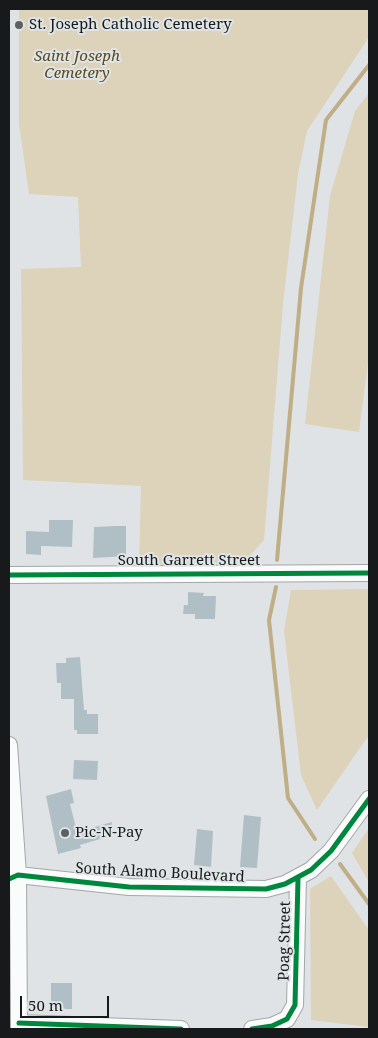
<!DOCTYPE html>
<html>
<head>
<meta charset="utf-8">
<style>
	body { margin:0 }
	#map { position:relative; width:378px; height:1038px; overflow:hidden; background:#e0e3e5; font-family:"Noto Serif",serif }
	canvas { display:block }
	.frame { position:absolute; inset:0; border:10px solid #17191a; pointer-events:none }
	.scale { position:absolute; left:20px; top:996px; width:89px; height:22px; box-sizing:border-box; border:2px solid #17191a; border-top:0; padding-left:6px; font-size:15px; line-height:18px; white-space:nowrap; color:#17191a; -webkit-text-stroke:4px #dfe4e6; paint-order:stroke }
</style>
</head>
<body>
<div id="map">
<canvas width="378" height="1038"></canvas>
<div class="frame"></div>
<div class="scale">50 m</div>
</div>
<script>
const c = document.querySelector('canvas').getContext('2d');
c.lineJoin = 'round';
function paint(path, color) { c.fillStyle = color; c.fill(path, 'evenodd'); }
const toPath = rows => new Path2D(rows.map(r => 'M' + r).join(''));
function stroke(path, color, width, dash) { c.strokeStyle = color; c.lineWidth = width; c.lineCap = dash ? 'butt' : 'round'; c.setLineDash(dash || []); c.stroke(path); }
function label(font, color, halo, rows, align = 'center') {
  c.font = font + ' "Noto Serif",serif'; c.lineWidth = 4; c.setLineDash([]); c.textBaseline = 'middle'; c.strokeStyle = halo; c.fillStyle = color; for (const [text, x, y, turn = 0] of rows) {
    c.save(); c.translate(x, y); c.rotate((+turn || 0) * Math.PI / 180); c.textAlign = isNaN(turn) ? turn : align; if (halo) c.strokeText(text, 0, 0); c.fillText(text, 0, 0); c.restore();
  }
}
paint(toPath([
	[19,9,369,9,369,37,307,131,298,174,283,304,264,540,241,565,139,566,141,486,23,480,21,269,81,267,78,197,29,194,19,124],
	[369,93,369,355,359,432,305,424,330,196,355,111],
	[369,589,369,735,317,810,301,775,284,631,291,590],
	[369,828,369,882,352,853],
	[331,876,369,930,369,1027,311,1020,310,889]
]), '#ddd2ba');
stroke(toPath([
	[277,560,301,288,326,120,369,65],
	[276,587,269,620,288,798,315,839],
	[340,864,369,904]
]), '#bfae86', 4);
paint(toPath([
	[49,520,73,520,72,547,41,546,41,555,26,554,26,531,49,532],
	[116,526,126,526,126,556,93,558,94,527],
	[188,592,204,593,203,596,216,596,215,619,195,619,195,614,183,614,184,605,188,605],
	[80,657,84,710,87,710,87,714,98,714,98,734,77,734,77,730,74,730,74,699,61,699,61,683,57,683,56,663,66,663,66,658],
	[74,760,98,761,97,780,73,779],
	[71,789,74,803,70,804,77,832,112,822,110,836,80,845,81,848,58,854,46,796],
	[244,815,261,817,257,868,240,867],
	[197,829,213,831,211,867,194,865],
	[51,983,72,983,72,1009,51,1009]
]), '#b0bfc5');
const minor = toPath([
	[9,575,369,573],
	[9,745,18,875,19,1029],
	[9,879,18,875,129,887,266,889,285,884,311,870,331,851,369,799],
	[19,1023,181,1029],
	[252,1029,272,1026,287,1019,295,1005,298,878]
]);
stroke(minor, '#a4a6a7', 18);
stroke(minor, '#fafbfb', 16);
stroke(toPath([
	[9,575,369,573],
	[9,879,18,875,129,887,266,889,285,884,311,870,331,851,369,799],
	[19,1023,181,1029],
	[252,1029,272,1026,287,1019,295,1005,298,878]
]), '#00873e', 5);
for (const [x, y, r, color] of [
	[19,25,5,"#5d6061"],
	[65,833,5,"#5d6061"]
]) { const dot = new Path2D(); dot.arc(x, y, r, 0, 2 * Math.PI); c.fillStyle = color; c.fill(dot); stroke(dot, '#dfe4e6', 2); }
label('15px', '#17191a', '#dfe4e6', [
	["St. Joseph Catholic Cemetery",29,25],
	["Pic-N-Pay",75,833]
], 'left');
label('italic 15px', '#5c491c', '#dfe4e6', [
	["Saint Joseph",77,57],
	["Cemetery",77,74]
]);
label('15px', '#17191a', '#dfe4e6', [
	["South Garrett Street",189,561],
	["South Alamo Boulevard",160,873,3],
	["Poag Street",285,941,-89]
]);
</script>
</body>
</html>
